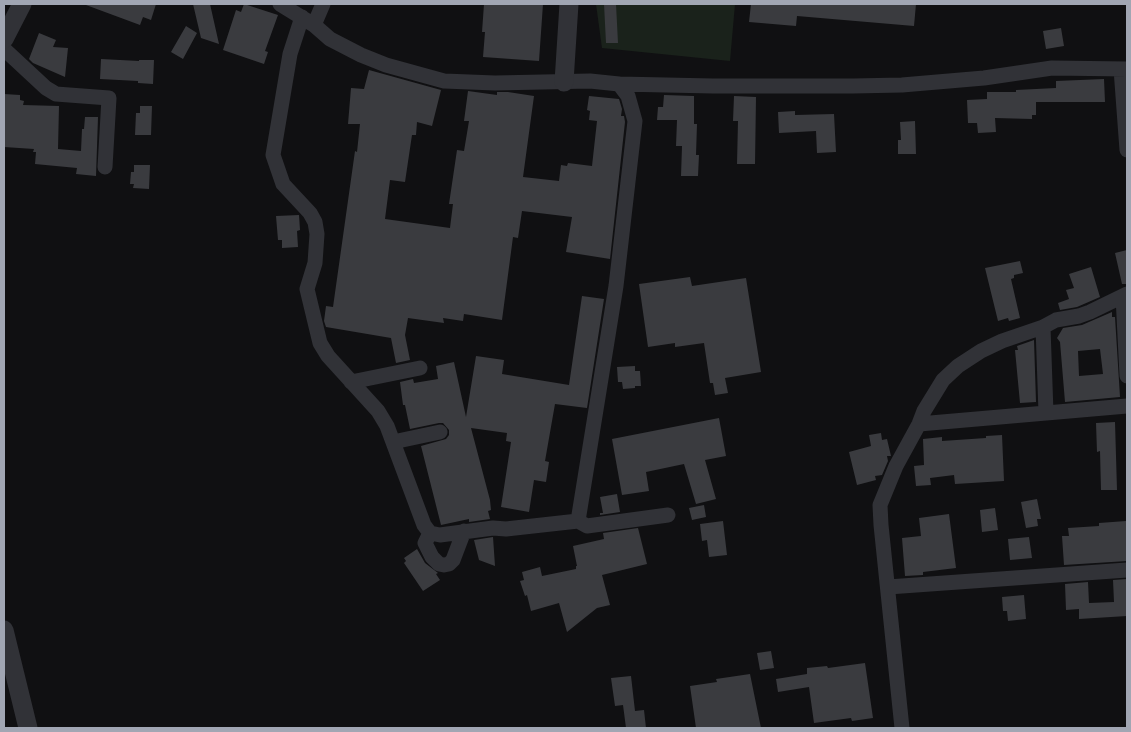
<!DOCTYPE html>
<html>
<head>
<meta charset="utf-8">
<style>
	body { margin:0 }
	#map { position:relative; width:1131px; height:732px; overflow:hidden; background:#101012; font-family:"Noto Sans",sans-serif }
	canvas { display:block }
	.frame { position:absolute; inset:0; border:5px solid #a1a6b3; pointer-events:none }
</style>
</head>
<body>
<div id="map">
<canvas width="1131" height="732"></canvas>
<div class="frame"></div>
</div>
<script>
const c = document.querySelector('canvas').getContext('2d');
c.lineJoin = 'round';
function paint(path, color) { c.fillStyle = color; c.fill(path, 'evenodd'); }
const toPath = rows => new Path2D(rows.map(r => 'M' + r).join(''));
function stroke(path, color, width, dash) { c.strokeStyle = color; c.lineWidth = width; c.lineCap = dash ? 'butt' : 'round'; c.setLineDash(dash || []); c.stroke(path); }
paint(toPath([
	[596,4,735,4,730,61,602,48]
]), '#1a221b');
paint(toPath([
	[86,4,156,4,151,20,143,17,140,25,86,5],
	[193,4,210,4,219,44,201,38],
	[244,4,278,15,265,51,268,52,264,64,223,50,236,10,241,12],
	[484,4,543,4,539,61,483,57,485,32,482,32],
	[604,4,616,4,618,43,606,43],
	[751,4,916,4,914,26,797,16,796,26,749,22],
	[186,26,197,33,183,59,171,52],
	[1061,28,1064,46,1046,49,1043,31],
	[39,33,56,40,53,47,68,48,65,77,33,63,29,59],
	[101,59,139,61,139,60,154,60,153,84,138,83,138,81,100,79],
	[369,70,441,90,432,126,417,122,416,135,412,135,405,182,390,180,385,219,450,228,453,204,449,204,457,150,464,151,469,121,464,121,468,91,497,95,497,92,508,92,534,96,523,177,559,181,561,165,567,166,568,163,592,166,597,121,589,120,590,111,587,110,589,96,619,99,622,109,621,116,624,116,625,122,610,259,566,252,572,217,522,211,518,238,513,237,502,320,464,314,463,321,443,318,444,323,408,318,405,335,410,360,396,363,391,338,326,327,324,321,326,306,333,307,355,151,357,152,360,124,348,124,351,88,364,89],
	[1104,79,1105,102,1036,102,1036,115,1032,115,1032,119,995,118,996,132,978,133,977,123,968,123,967,100,987,99,987,92,1016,92,1016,90,1056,88,1056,81],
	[4,94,20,95,20,100,24,101,23,105,59,106,58,149,81,151,82,129,84,129,85,117,98,117,96,176,76,174,77,168,35,164,36,152,33,152,34,149,4,147],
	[664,95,694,96,694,124,697,124,696,155,699,155,698,176,681,176,682,146,676,146,677,120,657,120,658,107,663,107],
	[734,96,756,97,755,164,737,164,738,121,733,121],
	[140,106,152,106,151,135,135,135,136,113,140,113],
	[795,111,795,115,834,114,836,152,817,153,816,131,779,133,778,112],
	[915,121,916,154,898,154,898,140,901,140,900,122],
	[134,165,150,165,149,189,133,188,134,184,130,184,131,172,134,172],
	[299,215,300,230,297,231,298,247,282,248,282,240,278,240,276,216],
	[1127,250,1127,284,1122,284,1115,253],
	[1020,261,1023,273,1014,275,1014,278,1011,279,1020,318,1009,321,1008,318,998,321,985,268],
	[1091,267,1100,297,1077,307,1060,310,1058,303,1069,299,1066,290,1074,288,1069,274],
	[690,277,692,286,746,278,761,372,725,378,728,393,715,395,713,383,710,383,704,343,675,347,675,343,648,347,639,284],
	[582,296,604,299,587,408,555,404,545,461,549,462,546,482,534,480,529,512,501,507,511,442,506,441,507,433,471,428,490,500,491,510,488,511,490,519,469,522,469,519,441,525,421,446,446,439,449,435,449,430,443,423,439,423,410,429,405,405,403,405,400,382,413,379,414,383,438,379,436,366,454,362,466,417,476,356,504,360,502,374,569,385],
	[1112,312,1112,317,1115,317,1120,397,1065,402,1060,342,1057,338,1063,328,1082,325],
	[1100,349,1103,374,1079,376,1078,351],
	[1034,340,1036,402,1020,403,1015,350,1018,350,1017,346],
	[635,366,635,371,640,371,641,386,635,386,635,388,623,389,622,382,618,382,617,367],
	[719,418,726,456,705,460,716,499,696,504,684,464,646,472,649,491,622,495,612,439],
	[1115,422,1117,490,1101,490,1100,451,1097,452,1096,423],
	[881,433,882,440,887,439,891,456,887,456,888,461,882,475,875,476,876,480,857,485,849,452,871,446,869,435],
	[1002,435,1004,481,955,484,954,475,930,478,931,485,916,486,914,466,924,465,923,439,942,437,942,441,986,438,986,436],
	[617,494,620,512,600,515,600,513,603,513,600,497],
	[1037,499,1041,519,1037,519,1038,526,1026,528,1021,502],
	[704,505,706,517,692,520,689,508],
	[995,508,998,530,982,532,980,510],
	[949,514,956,568,923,572,923,575,905,576,902,538,921,536,919,518],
	[723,521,727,555,709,557,707,540,702,541,700,524],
	[1126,521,1127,561,1064,565,1062,536,1069,536,1068,528,1099,526,1099,523],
	[638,528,647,564,602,575,610,605,597,608,567,632,559,603,531,611,527,595,525,596,520,581,524,580,522,572,540,567,542,576,576,569,576,566,577,566,573,546,604,539,603,533],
	[493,537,495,566,479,560,474,540],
	[1029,537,1032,558,1010,560,1008,539],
	[417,549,425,563,438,573,436,574,440,580,423,591,404,563,406,561,404,558],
	[1127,579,1127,616,1079,619,1079,609,1066,610,1065,584,1088,582,1089,603,1114,602,1113,580],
	[1024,595,1026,619,1008,621,1007,611,1003,611,1002,597],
	[771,651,774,668,760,670,757,653],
	[865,663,873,718,852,721,851,718,814,723,809,687,778,692,776,679,807,674,807,668,827,666,828,668],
	[750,674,761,728,696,728,690,686,717,682,716,679],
	[631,676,635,711,644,710,646,728,626,728,623,705,615,706,611,678]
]), '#3a3b3f');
stroke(toPath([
	[280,4,314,25,330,39,361,55,386,65,444,81,495,83,590,81,619,84,713,86,853,86,902,85,984,78,1052,68,1127,69],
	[302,17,290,54,273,155,283,184,310,213,315,222,317,234,315,263,307,289,320,343,328,356,378,411,387,426,424,525,430,533,440,535,493,528,506,529,578,521],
	[314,25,323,4],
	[4,49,46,88,56,94,109,98,105,167],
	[1121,69,1127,150],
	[619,84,628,96,635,121,616,286,578,521,587,526,668,515],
	[1123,296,1127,376],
	[1043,327,1046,413],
	[351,382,420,368],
	[919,424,1127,406],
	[393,442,440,432],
	[430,533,425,543,432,557,439,564,444,565,449,564,453,560,464,531],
	[888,587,1127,570],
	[902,728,881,525,880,505,896,466,919,424,924,411,943,380,958,366,981,351,1002,341,1043,327,1056,320,1079,316,1090,312,1127,294]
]), '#313237', 15);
stroke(toPath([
	[4,39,22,4],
	[564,82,569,4],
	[4,630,28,728]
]), '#313237', 19);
</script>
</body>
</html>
